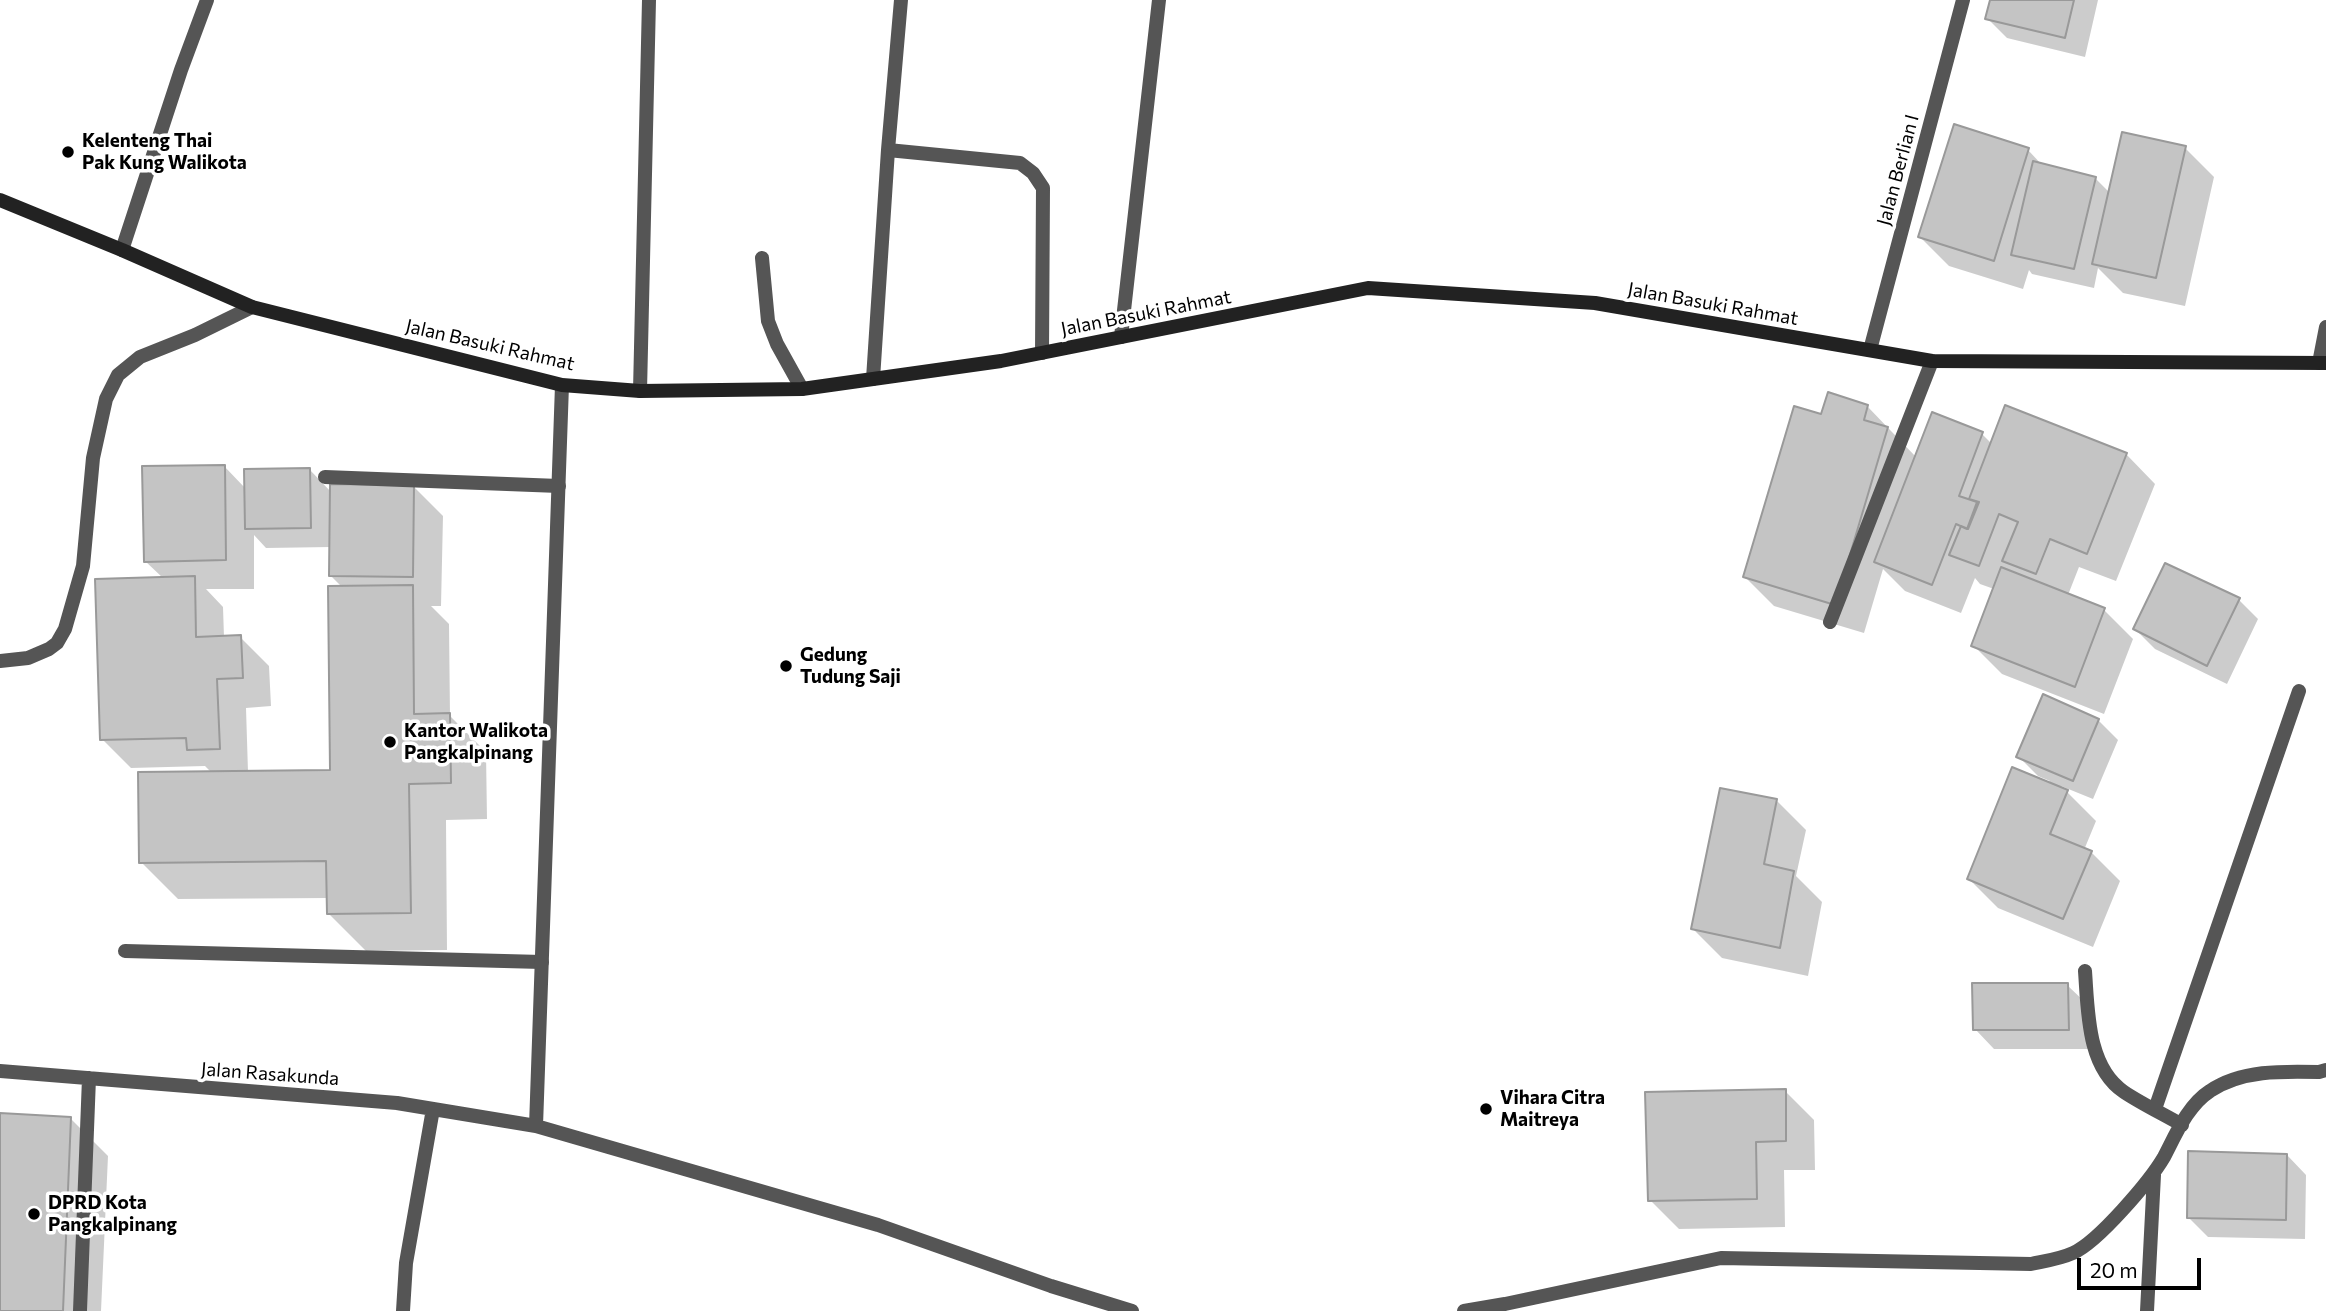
<!DOCTYPE html>
<style>
body{margin:0}
#map{position:relative;width:2326px;height:1311px;overflow:hidden;background:#fff;font-family:Commissioner,sans-serif}
canvas{display:block}
.scale{position:absolute;left:2077px;top:1258px;width:124px;height:32px;box-sizing:border-box;border:4px solid #000;border-top:0;padding-left:9px;font-size:21px;line-height:24px;white-space:nowrap;color:#000;-webkit-text-stroke:5px #fff;paint-order:stroke}
</style>
<div id="map">
<canvas width="2326" height="1311"></canvas>
<div class="scale">20 m</div>
</div>
<script>
const ctx = document.querySelector('canvas').getContext('2d');
ctx.lineJoin = 'round';
function paint(path, color) { ctx.fillStyle = color; ctx.fill(path, 'evenodd'); }
function strokePath(path, color, width, dash) { ctx.strokeStyle = color; ctx.lineWidth = width; ctx.lineCap = dash ? 'butt' : 'round'; ctx.setLineDash(dash || []); ctx.stroke(path); }
function write(font, color, halo, rows, align = 'center') {
  ctx.font = font + ' Commissioner,sans-serif'; ctx.lineWidth = 7; ctx.setLineDash([]); ctx.textBaseline = 'middle'; ctx.strokeStyle = halo; ctx.fillStyle = color; for (const [text, x, y, turn = 0] of rows) {
    ctx.save(); ctx.translate(x, y); ctx.rotate((+turn || 0) * Math.PI / 180); ctx.textAlign = isNaN(turn) ? turn : align; if (halo) ctx.strokeText(text, 0, 0); ctx.fillText(text, 0, 0); ctx.restore();
  }
}
paint(new Path2D(`
 M1991,0H2098L2085,57L2007,38L1987,18Z
 M2185,148L2214,177L2185,306L2123,293L2098,268L2094,288L2032,274L2029,270L2023,289L1949,266L1920,237L2028,150L2043,166L2095,178L2110,193Z
 M1867,406L1916,457L1982,434L1992,444L2126,454L2155,484L2116,581L2079,567L2068,595L2104,610L2133,639L2104,714L2002,674L1973,645L1994,589L1980,584L1975,578L1961,613L1905,591L1883,569L1864,633L1774,606L1745,577L1822,416ZM1973,508L1977,512L1973,521L1969,519Z
 M224,466L246,489L310,470L332,493L414,487L443,516L441,606H431L449,624L450,716L486,752L487,819L446,820L447,950L366,951L328,913V898L178,899L141,862L212,773L205,766L131,768L102,739L163,578L145,561ZM254,535L266,548L331,547V576L343,588L332,771L248,772L246,708L271,706L269,666L240,637H224L223,607L206,589H254Z
 M2239,600L2258,619L2227,684L2155,649L2135,629Z
 M2098,720L2118,740L2093,799L2061,786L2096,821L2084,850L2091,852L2120,881L2093,947L1998,908L1969,879L2050,781L2038,776L2018,756Z
 M1777,801L1806,830L1796,876L1822,902L1808,976L1722,958L1693,929Z
 M2067,985L2087,1004L2088,1049H1994L1975,1029Z
 M1785,1091L1814,1120L1815,1170H1784L1785,1227L1679,1229L1650,1200Z
 M0,1115L71,1119L108,1156L101,1311H0Z
 M2287,1155L2306,1175L2305,1239L2208,1237L2188,1217Z`), '#0003');
const building = new Path2D(`
 M1990,0H2074L2065,38L1985,19Z
 M1954,124L2029,148L1994,261L1918,237Z
 M2122,132L2186,146L2156,278L2092,264Z
 M2033,161L2096,177L2074,269L2011,255Z
 M1828,392L1868,405L1864,420L1888,427L1835,605L1743,577L1794,406L1821,414Z
 M2005,405L2127,453L2087,554L2050,539L2036,574L2002,561L2018,522L1999,514L1979,566L1949,555L1961,526L1968,529L1979,502L1969,499Z
 M1932,412L1983,432L1959,496L1977,502L1967,529L1956,524L1932,585L1874,562Z
 M225,465L226,560L144,562L142,466Z
 M310,468L311,528L245,529L244,469Z
 M330,484L414,485L413,577L329,576Z
 M2165,563L2240,598L2207,666L2133,629Z
 M2001,567L2105,608L2075,687L1971,646Z
 M195,576L196,637L241,635L243,678L217,679L220,749L187,750L186,738L100,740L95,579Z
 M413,585L414,714L450,713L451,783L409,784L411,913L327,914L326,861L139,863L138,772L330,770L328,586Z
 M2043,694L2099,719L2073,781L2016,757Z
 M2012,767L2068,790L2050,834L2092,851L2063,919L1967,879Z
 M1720,788L1777,799L1764,864L1794,871L1780,948L1691,929Z
 M1972,983H2068L2069,1030H1973Z
 M1786,1089V1141L1756,1142L1757,1199L1648,1201L1645,1092Z
 M0,1113L71,1117L63,1311H0Z
 M2188,1151L2287,1154L2286,1220L2187,1218Z`);
paint(building, '#c4c4c4');
strokePath(building, '#999', 2);
strokePath(new Path2D(`
 M888,150L1020,163L1033,173L1043,188L1042,353
 M762,258L768,321L777,344L802,389
 M1121,337L1159,0
 M873,379L888,150L901,0
 M325,477L559,486
 M125,951L542,962`), '#555', 14);
strokePath(new Path2D(`
 M122,250L181,70L207,0
 M1870,350L1963,0
 M2319,363L2326,327
 M640,391L649,0
 M1830,622L1932,361
 M0,661L28,658L49,649L57,643L65,629L83,566L93,458L106,399L118,375L140,357L195,335L252,307
 M2085,971C2088,1011 2087,1067 2124,1092C2142,1104 2163,1114 2182,1125
 M0,1071L397,1103L536,1126L878,1225L1051,1286L1132,1311
 M2155,1109L2299,691
 M536,1126L562,385
 M80,1311L89,1078
 M403,1311L406,1263L433,1109
 M1464,1311L1505,1304L1721,1258L2031,1264C2045,1261 2060,1259 2073,1253C2098,1242 2150,1181 2164,1157C2176,1134 2188,1105 2210,1091C2241,1070 2282,1071 2319,1072L2326,1070
 M2147,1311L2154,1175`), '#555', 14);
strokePath(new Path2D(`
 M0,200L122,250L252,307L562,385L640,391L802,389L873,379L1001,361L1368,288L1595,303L1932,361L2326,363`), '#222', 14);
for (const [x, y, r, color] of [
 [68,152,7,"#000"],
 [786,666,7,"#000"],
 [390,742,7,"#000"],
 [1486,1109,7,"#000"],
 [34,1214,7,"#000"]
]) { const dot = new Path2D(); dot.arc(x, y, r, 0, 2 * Math.PI); ctx.fillStyle = color; ctx.fill(dot); strokePath(dot, '#fff', 2.5); }
write('bold 19px', '#000', '#fff', [
 ["Kelenteng Thai",82,141],
 ["Pak Kung Walikota",82,163],
 ["Gedung",800,655],
 ["Tudung Saji",800,677],
 ["Kantor Walikota",404,731],
 ["Pangkalpinang",404,753],
 ["Vihara Citra",1500,1098],
 ["Maitreya",1500,1120],
 ["DPRD Kota",48,1203],
 ["Pangkalpinang",48,1225]
], 'left');
write('19px', '#000', '#fff', [
 ["Jalan Berlian I",1898,170,-75],
 ["Jalan Basuki Rahmat",1713,304,10],
 ["Jalan Basuki Rahmat",1146,313,-11],
 ["Jalan Basuki Rahmat",490,345,13],
 ["Jalan Rasakunda",270,1074,4]
]);
</script>
